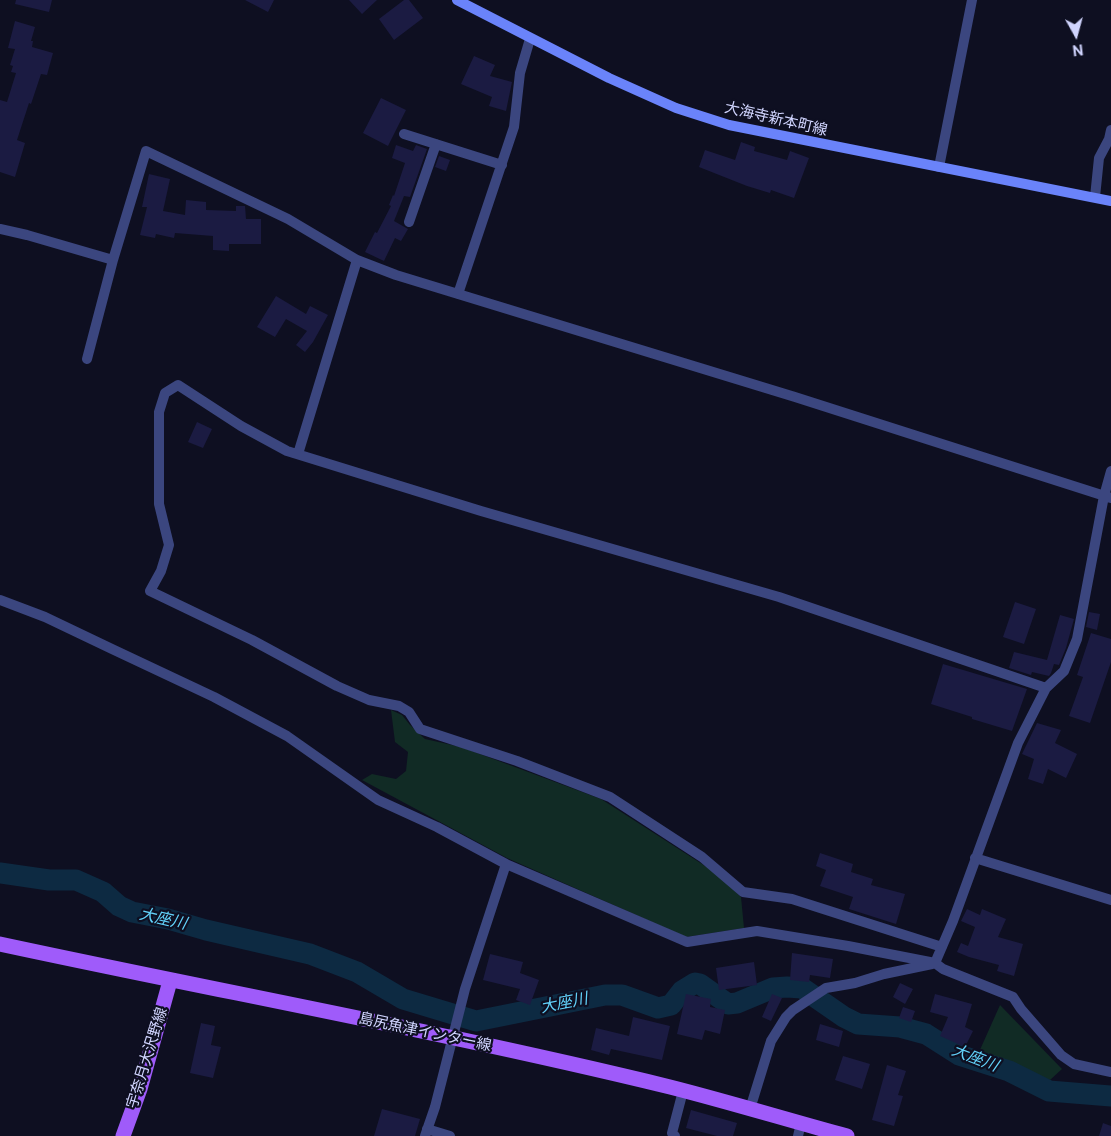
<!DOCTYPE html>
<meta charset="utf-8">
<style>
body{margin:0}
#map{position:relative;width:1111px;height:1136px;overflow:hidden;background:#0e0f21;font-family:"Public Sans",sans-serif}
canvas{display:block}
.north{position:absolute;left:1051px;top:10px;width:50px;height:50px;-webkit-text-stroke:4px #0e0f21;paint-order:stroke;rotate:173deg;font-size:14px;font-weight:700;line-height:20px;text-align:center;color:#d0d4fe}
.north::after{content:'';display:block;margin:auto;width:18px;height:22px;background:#d0d4fe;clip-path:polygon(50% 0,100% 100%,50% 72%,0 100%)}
</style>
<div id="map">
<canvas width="1111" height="1136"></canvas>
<div class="north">N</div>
</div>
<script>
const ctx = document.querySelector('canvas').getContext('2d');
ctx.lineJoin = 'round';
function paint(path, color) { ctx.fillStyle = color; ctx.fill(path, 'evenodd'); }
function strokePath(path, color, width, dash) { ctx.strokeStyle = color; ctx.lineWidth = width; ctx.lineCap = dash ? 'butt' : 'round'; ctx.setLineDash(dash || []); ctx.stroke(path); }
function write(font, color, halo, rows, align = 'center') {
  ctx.font = font + ' "Public Sans","Noto Sans JP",sans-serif'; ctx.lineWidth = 4.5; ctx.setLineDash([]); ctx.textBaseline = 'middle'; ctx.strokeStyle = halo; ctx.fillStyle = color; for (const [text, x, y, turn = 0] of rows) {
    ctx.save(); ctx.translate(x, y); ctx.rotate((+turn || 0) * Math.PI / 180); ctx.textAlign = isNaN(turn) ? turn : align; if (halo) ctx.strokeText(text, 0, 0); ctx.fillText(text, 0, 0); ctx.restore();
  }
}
paint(new Path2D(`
 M391,710L402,715L410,725L425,739L461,747L601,799L716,873L741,897L744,928L686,937L507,858L362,780L372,774L396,779L406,771L408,752L395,742Z
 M1000,1005L1062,1069L1050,1080L979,1052Z`), '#112b25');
strokePath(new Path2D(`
 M0,873L49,880H76L103,892L119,906L132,912L168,919L206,930L310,954L357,972L403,999L476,1021L605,995H622L658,1008L671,1005L682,991L695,983L700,984L728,1004L737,1003L773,988L787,987L802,988L844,1017L858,1024L900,1027L926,1034L959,1055L1009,1071L1049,1091L1111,1096`), '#0d2a42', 21);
paint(new Path2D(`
 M16,0H52L49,12L15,4Z
 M245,0H274L268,12Z
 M349,0H377L362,14Z
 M404,0H409L423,18L394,40L379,19Z
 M15,21L35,27L31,41H33L32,47L53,53L47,75L41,74L31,104L29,103L17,140L25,143L15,177L0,172V100L7,102L16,73L11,72L13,66L10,65L15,49L8,48Z
 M474,56L495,65L490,76L512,82L506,111L489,106L492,97L461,84Z
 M381,98L406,110L388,146L363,133Z
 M741,142L755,147L754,151L787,160L790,151L809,158L794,198L771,190L770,193L747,186L699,167L705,150L735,160Z
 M396,145L413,151L416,145L427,149L410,197L404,196L394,221L408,229L401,241L395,238L384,261L365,252L375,232L377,233L391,206L389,205L393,195L394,196L405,163L392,158Z
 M439,156L450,160L446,171L435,167Z
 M149,174L170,179L163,211L185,215L186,200L206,202V210L236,211V206H245L246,219H261V244H229V251L213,250V236L175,233L174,238L156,234L155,238L140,235L147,207H142Z
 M276,296L306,314L310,306L328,315L313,342L305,352L296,345L307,331L286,319L275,337L257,327Z
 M197,422L212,429L203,448L188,442Z
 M1015,602L1036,609L1024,644L1003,637Z
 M1089,612L1100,614L1097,630L1086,627Z
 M1060,615L1074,619L1066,648L1059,665L1054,664L1051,673L1049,676L1032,672L1031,675L1009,668L1014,652L1047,660Z
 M1091,633L1111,639V662L1090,723L1069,716L1083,677L1077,675Z
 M943,664L1027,689L1012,731L972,719V717L931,704Z
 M1037,723L1061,730L1055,743L1077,754L1066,778L1048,769L1043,784L1028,779L1034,759L1022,754Z
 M820,853L853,864L851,872L873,879L871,885L905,894L896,924L849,909L853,897L820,886L826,870L816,866Z
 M967,909L980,915L982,909L1006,919L998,937L1023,944L1014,976L997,971L999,965L969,957L957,952L961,943L968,946L975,927L961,921Z
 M792,953L833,959L830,978L810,975L809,982L790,980Z
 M490,954L523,962L520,973L539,980L530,1005L516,1000L520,989L483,980Z
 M754,962L757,985L719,990L716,968Z
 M900,983L913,989L905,1004L893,997Z
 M686,994L711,999L710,1007L725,1010L720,1034L705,1030L702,1040L677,1034Z
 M772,994L782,998L771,1021L762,1017Z
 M935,994L972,1004L965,1027L973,1031L965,1047L940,1036L948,1017L930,1012Z
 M903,1007L915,1011L911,1022L899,1018Z
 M633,1017L670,1026L662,1060L611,1049L609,1055L591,1050L596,1028L629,1036Z
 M201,1023L215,1026L211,1045L221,1047L213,1078L190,1073Z
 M820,1024L843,1031L839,1047L816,1040Z
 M843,1056L870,1064L862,1089L835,1080Z
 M887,1065L906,1071L898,1095L903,1096L894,1126L872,1120Z
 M382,1109L420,1119L415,1136H374Z
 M691,1110L737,1123L733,1136H717L686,1128Z
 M1103,1123L1111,1126V1136H1099Z`), '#1b1b42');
strokePath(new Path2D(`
 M404,134L502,165
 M939,167L972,0
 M1095,197L1099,158L1109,139L1111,130
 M409,222L436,144
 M0,229L27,235L113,260L146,151L288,219L357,260L396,275L795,397L1111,498
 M458,294L514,127L520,73L530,39
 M87,359L113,260
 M298,454L357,260
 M0,600L45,617L112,649L214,697L287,736L378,800L437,827L506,864
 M975,858L1111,900
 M942,947L792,899L743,892L702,857L610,797L517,761L420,729L409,712L399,706L369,700L337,686L252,640L150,591L161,571L169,545L159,504V412L165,393L178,385L241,426L287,451L481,511L779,597L1046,688
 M935,963L953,921L1018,743L1046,688L1064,671L1077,639L1104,496L1111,471
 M750,1109L771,1041L786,1017L793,1010L826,988L855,983L884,974L932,964
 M427,1129L450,1136
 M425,1136L435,1107L465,989L506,864L687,942L757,931L848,946L935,963L943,969L1013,997L1021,1009L1061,1055L1074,1064L1111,1072
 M675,1136L672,1133L683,1091
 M798,1136L801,1123`), '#3b467f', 10);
strokePath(new Path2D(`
 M457,0L609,78L676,108L729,125L1111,201`), '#6a83fa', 10);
strokePath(new Path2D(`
 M0,944C223,992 448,1033 670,1087C729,1102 788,1120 847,1136
 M123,1136L140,1089L170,981`), '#9f5bfa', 15);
write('15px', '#d0d4fe', '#0e0f21', [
 ["大海寺新本町線",776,119,13],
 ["島尻魚津インター線",425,1032,12],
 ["宇奈月大沢野線",147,1058,-73]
]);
write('italic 16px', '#62d2fa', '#0e0f21', [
 ["大座川",163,919,13],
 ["大座川",564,1003,-11],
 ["大座川",975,1058,21]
]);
</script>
